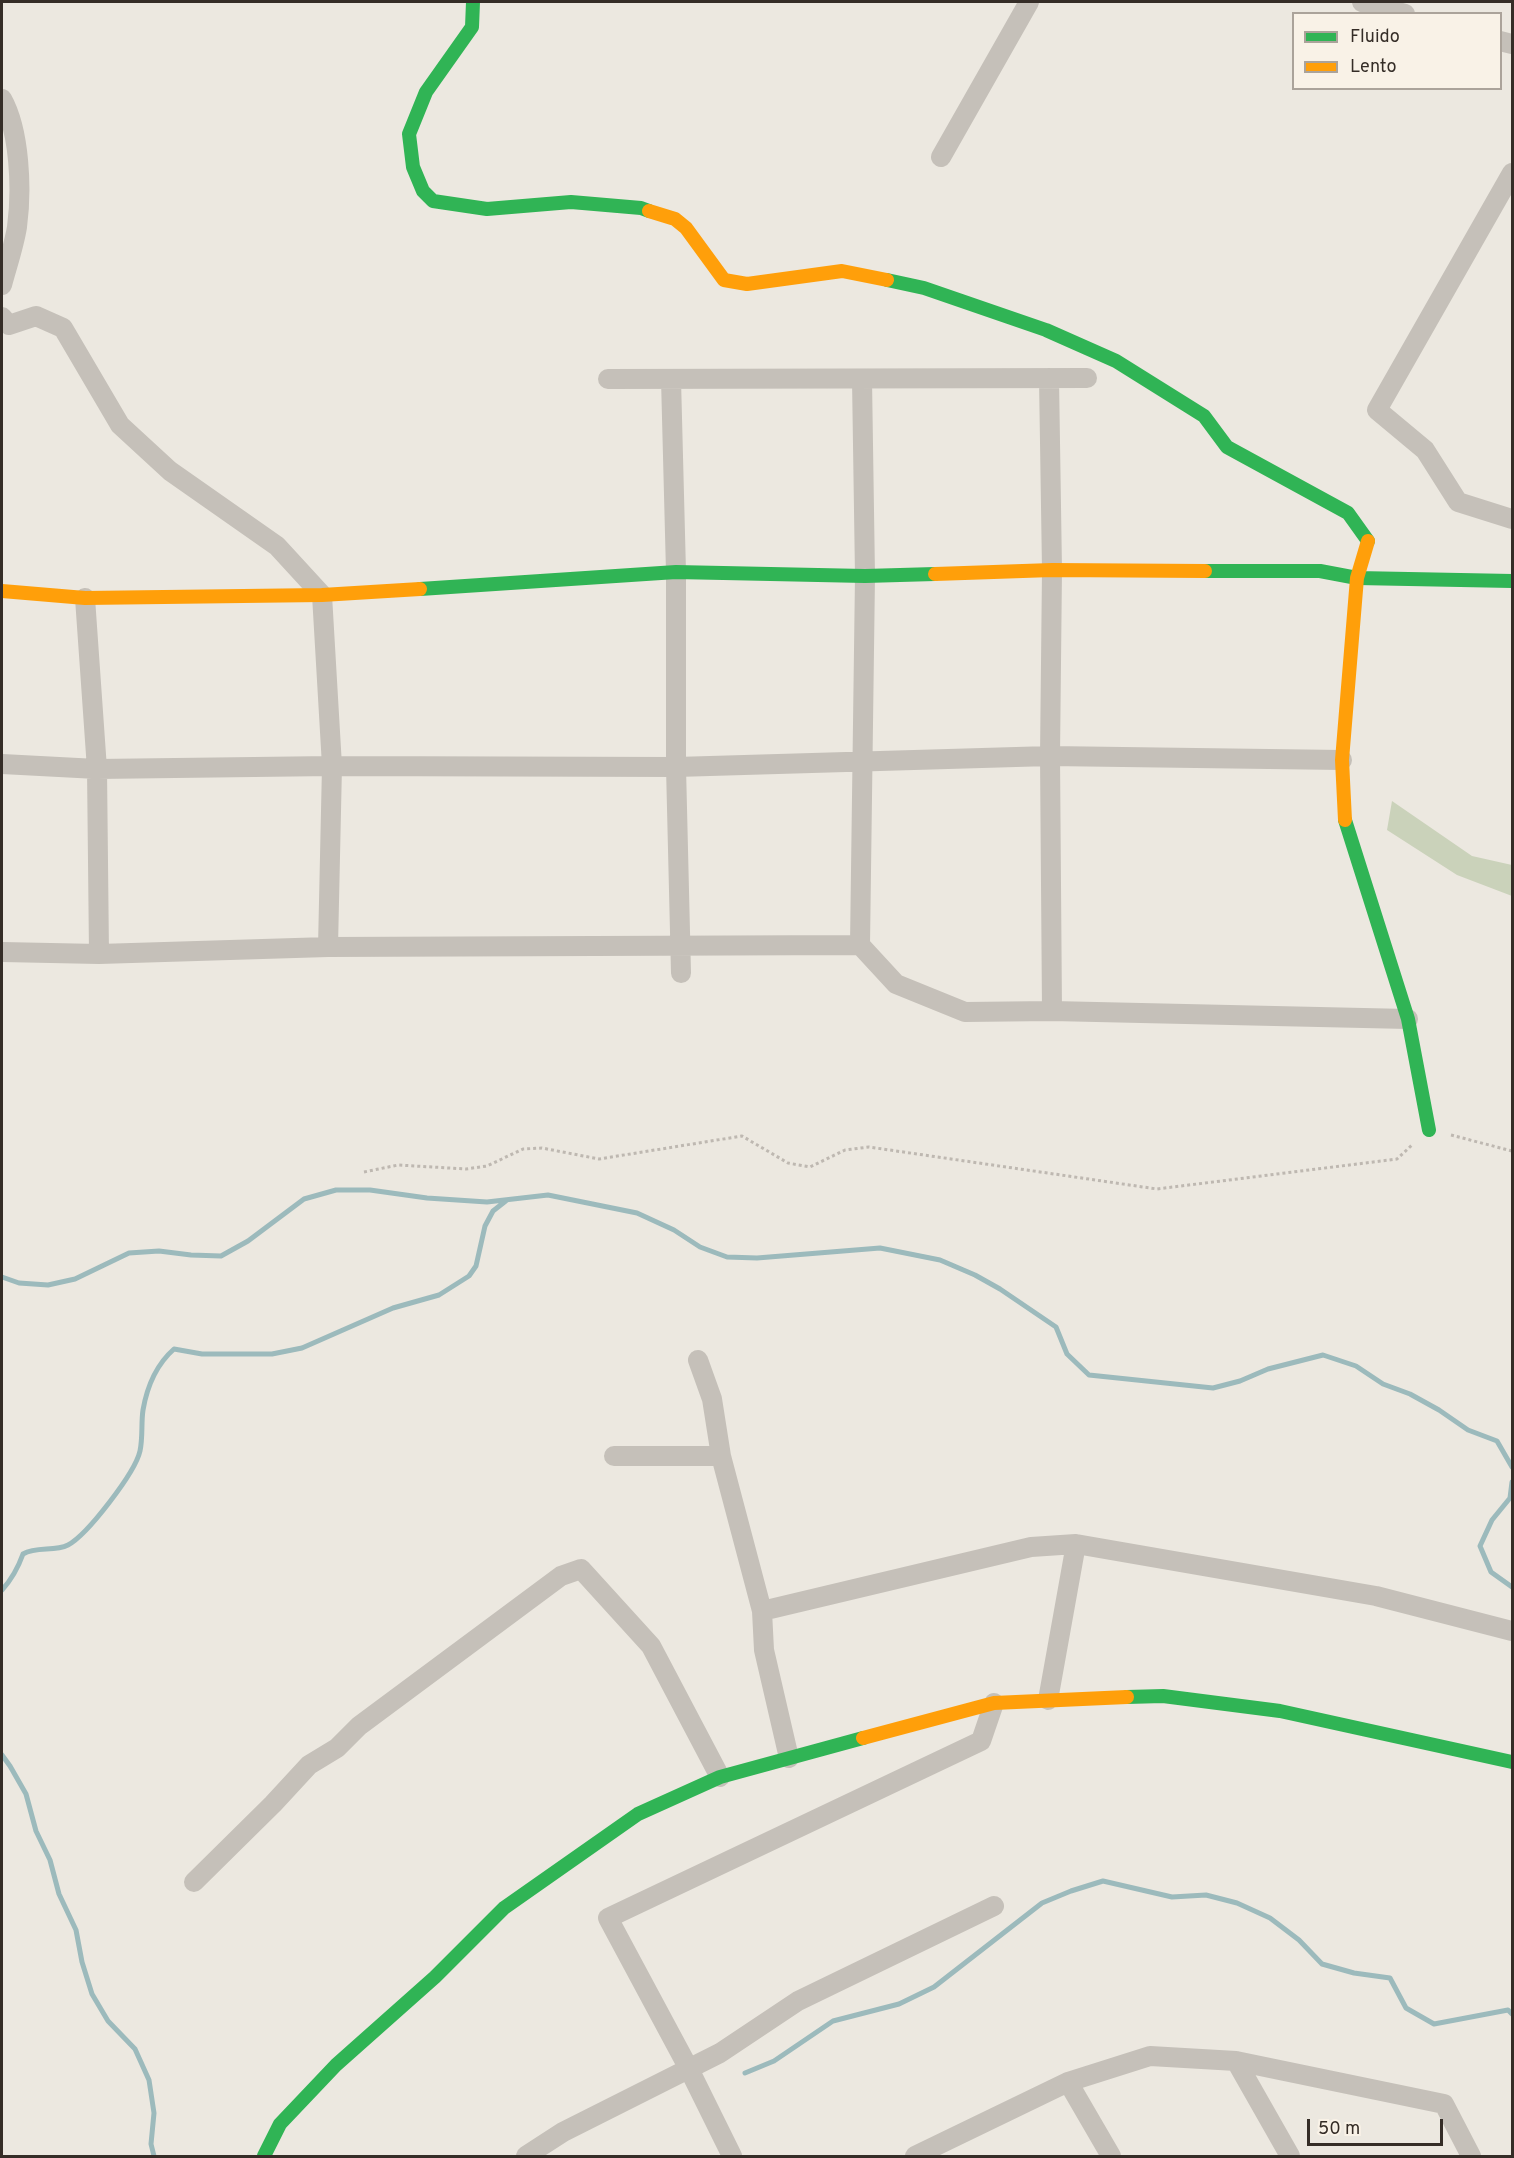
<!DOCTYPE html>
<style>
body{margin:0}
#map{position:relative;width:1514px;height:2158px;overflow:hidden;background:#ece8e0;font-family:Overpass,sans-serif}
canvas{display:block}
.frame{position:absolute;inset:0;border:3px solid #352d27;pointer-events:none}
.legend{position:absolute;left:1292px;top:12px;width:210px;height:78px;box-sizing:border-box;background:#f9f2e7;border:2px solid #aba39a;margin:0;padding:8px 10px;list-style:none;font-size:18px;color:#352d27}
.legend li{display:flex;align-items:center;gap:12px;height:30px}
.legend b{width:30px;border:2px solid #aba39a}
.scale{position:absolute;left:1307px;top:2119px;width:136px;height:27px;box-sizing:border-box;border:3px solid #352d27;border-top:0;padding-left:8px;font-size:18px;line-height:21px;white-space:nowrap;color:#352d27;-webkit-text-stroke:4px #f9f2e7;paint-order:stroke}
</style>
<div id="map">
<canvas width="1514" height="2158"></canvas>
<div class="frame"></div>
<ul class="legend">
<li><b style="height:8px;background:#30b455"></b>Fluido</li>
<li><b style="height:8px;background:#ff9f0a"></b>Lento</li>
</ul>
<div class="scale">50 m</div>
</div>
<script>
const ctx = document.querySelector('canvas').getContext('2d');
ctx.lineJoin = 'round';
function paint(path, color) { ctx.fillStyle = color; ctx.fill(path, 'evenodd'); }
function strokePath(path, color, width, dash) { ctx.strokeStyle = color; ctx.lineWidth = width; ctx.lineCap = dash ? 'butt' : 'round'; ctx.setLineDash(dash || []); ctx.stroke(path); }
paint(new Path2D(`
 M1392,801L1472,856L1512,865V896L1457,875L1387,830Z`), '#cad2ba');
strokePath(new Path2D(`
 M2,1277L19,1283L48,1285L75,1279L129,1253L159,1251L191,1255L221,1256L248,1241L304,1199L336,1190H370L427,1198L487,1202L548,1195L637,1213L674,1230L700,1247L727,1257L757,1258L880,1248L940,1260L975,1275L1000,1289L1056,1327L1067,1354L1089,1375L1213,1388L1240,1381L1268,1369L1323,1355L1356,1366L1383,1384L1410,1394L1439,1410L1468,1430L1497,1441L1512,1467
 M1512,1482L1510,1498L1492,1520L1480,1546L1491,1572L1512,1587
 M2,1590C12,1579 18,1568 23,1554C37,1546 54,1552 68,1545C87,1535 135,1473 140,1451C143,1437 141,1423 143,1410C147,1387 157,1364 174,1349L202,1354H272L302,1348L393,1308L439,1295L469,1276L476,1266L485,1226L493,1211L507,1200
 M2,1755L10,1766L26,1794L36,1831L50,1860L59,1894L76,1930L82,1962L92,1994L108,2021L135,2049L149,2080L154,2113L151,2144L154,2156
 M745,2073L774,2061L833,2021L899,2004L934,1987L1042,1903L1071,1891L1103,1881L1172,1897L1206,1895L1237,1903L1270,1918L1299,1940L1322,1964L1354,1973L1390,1978L1406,2008L1434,2024L1508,2010L1512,2014`), '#9cbabc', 5);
strokePath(new Path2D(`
 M1451,1135L1512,1151
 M364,1172L398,1165L466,1169L487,1166L523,1149L542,1148L599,1159L742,1136L788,1163L810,1167L845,1150L869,1147L1157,1189L1397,1159L1412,1145`), '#beb8b1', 3, [3, 3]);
strokePath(new Path2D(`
 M1362,2L1405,14
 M1500,41L1512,44
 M2,99C20,131 22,190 17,227C14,246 7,266 2,285
 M941,157L1029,2
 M1512,173L1377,410L1425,450L1458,502L1512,519
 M2,317L9,325L36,316L63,328L120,425L170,471L277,546L322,595L332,766L328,947
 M1049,378L1052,570L1050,756L1052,1011L1408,1019
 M608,379L1087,378
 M671,379L676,572V767L681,973
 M862,379L865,576L860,945L896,984L965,1012L1052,1011
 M85,598L97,769L99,954
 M2,764L97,769L332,766L676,767L1050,756L1342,760
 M2,952L99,954L328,947L860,945
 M698,1360L712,1399L721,1456L762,1611L764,1650L789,1758
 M614,1456H721
 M762,1611L1031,1547L1076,1544L1376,1596L1512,1631
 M1048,1700L1076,1544
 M194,1882L273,1804L309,1765L337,1748L359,1726L561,1576L581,1569L651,1646L720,1777
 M1236,2061L1290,2156
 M1068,2082L1111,2156
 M526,2156L563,2132L720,2053L798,2001L994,1906
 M732,2156L689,2069L608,1918L981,1741L994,1703
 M915,2156L1068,2082L1150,2056L1236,2061L1444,2104L1471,2156`), '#c5c0b9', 20);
strokePath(new Path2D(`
 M473,2L472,27L426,92L409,134L413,167L423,191L433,201L487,209L571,202L641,208L649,211
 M887,280L924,288L1046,330L1116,361L1204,416L1227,447L1348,513L1368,541
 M1205,571H1320L1357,578L1512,581
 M420,589L676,572L865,576L935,574
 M1345,820L1408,1019L1429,1130
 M1127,1697L1163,1696L1280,1711L1512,1762
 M264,2156L280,2124L336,2065L435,1977L504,1908L638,1814L720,1777L863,1738`), '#30b455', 14);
strokePath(new Path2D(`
 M649,211L675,219L686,228L724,280L747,284L842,271L887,280
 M935,574L1052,570L1205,571
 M2,591L85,598L322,595L420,589
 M1345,820L1342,760L1357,578L1368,541
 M863,1738L994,1703L1127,1697`), '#ff9f0a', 14);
</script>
